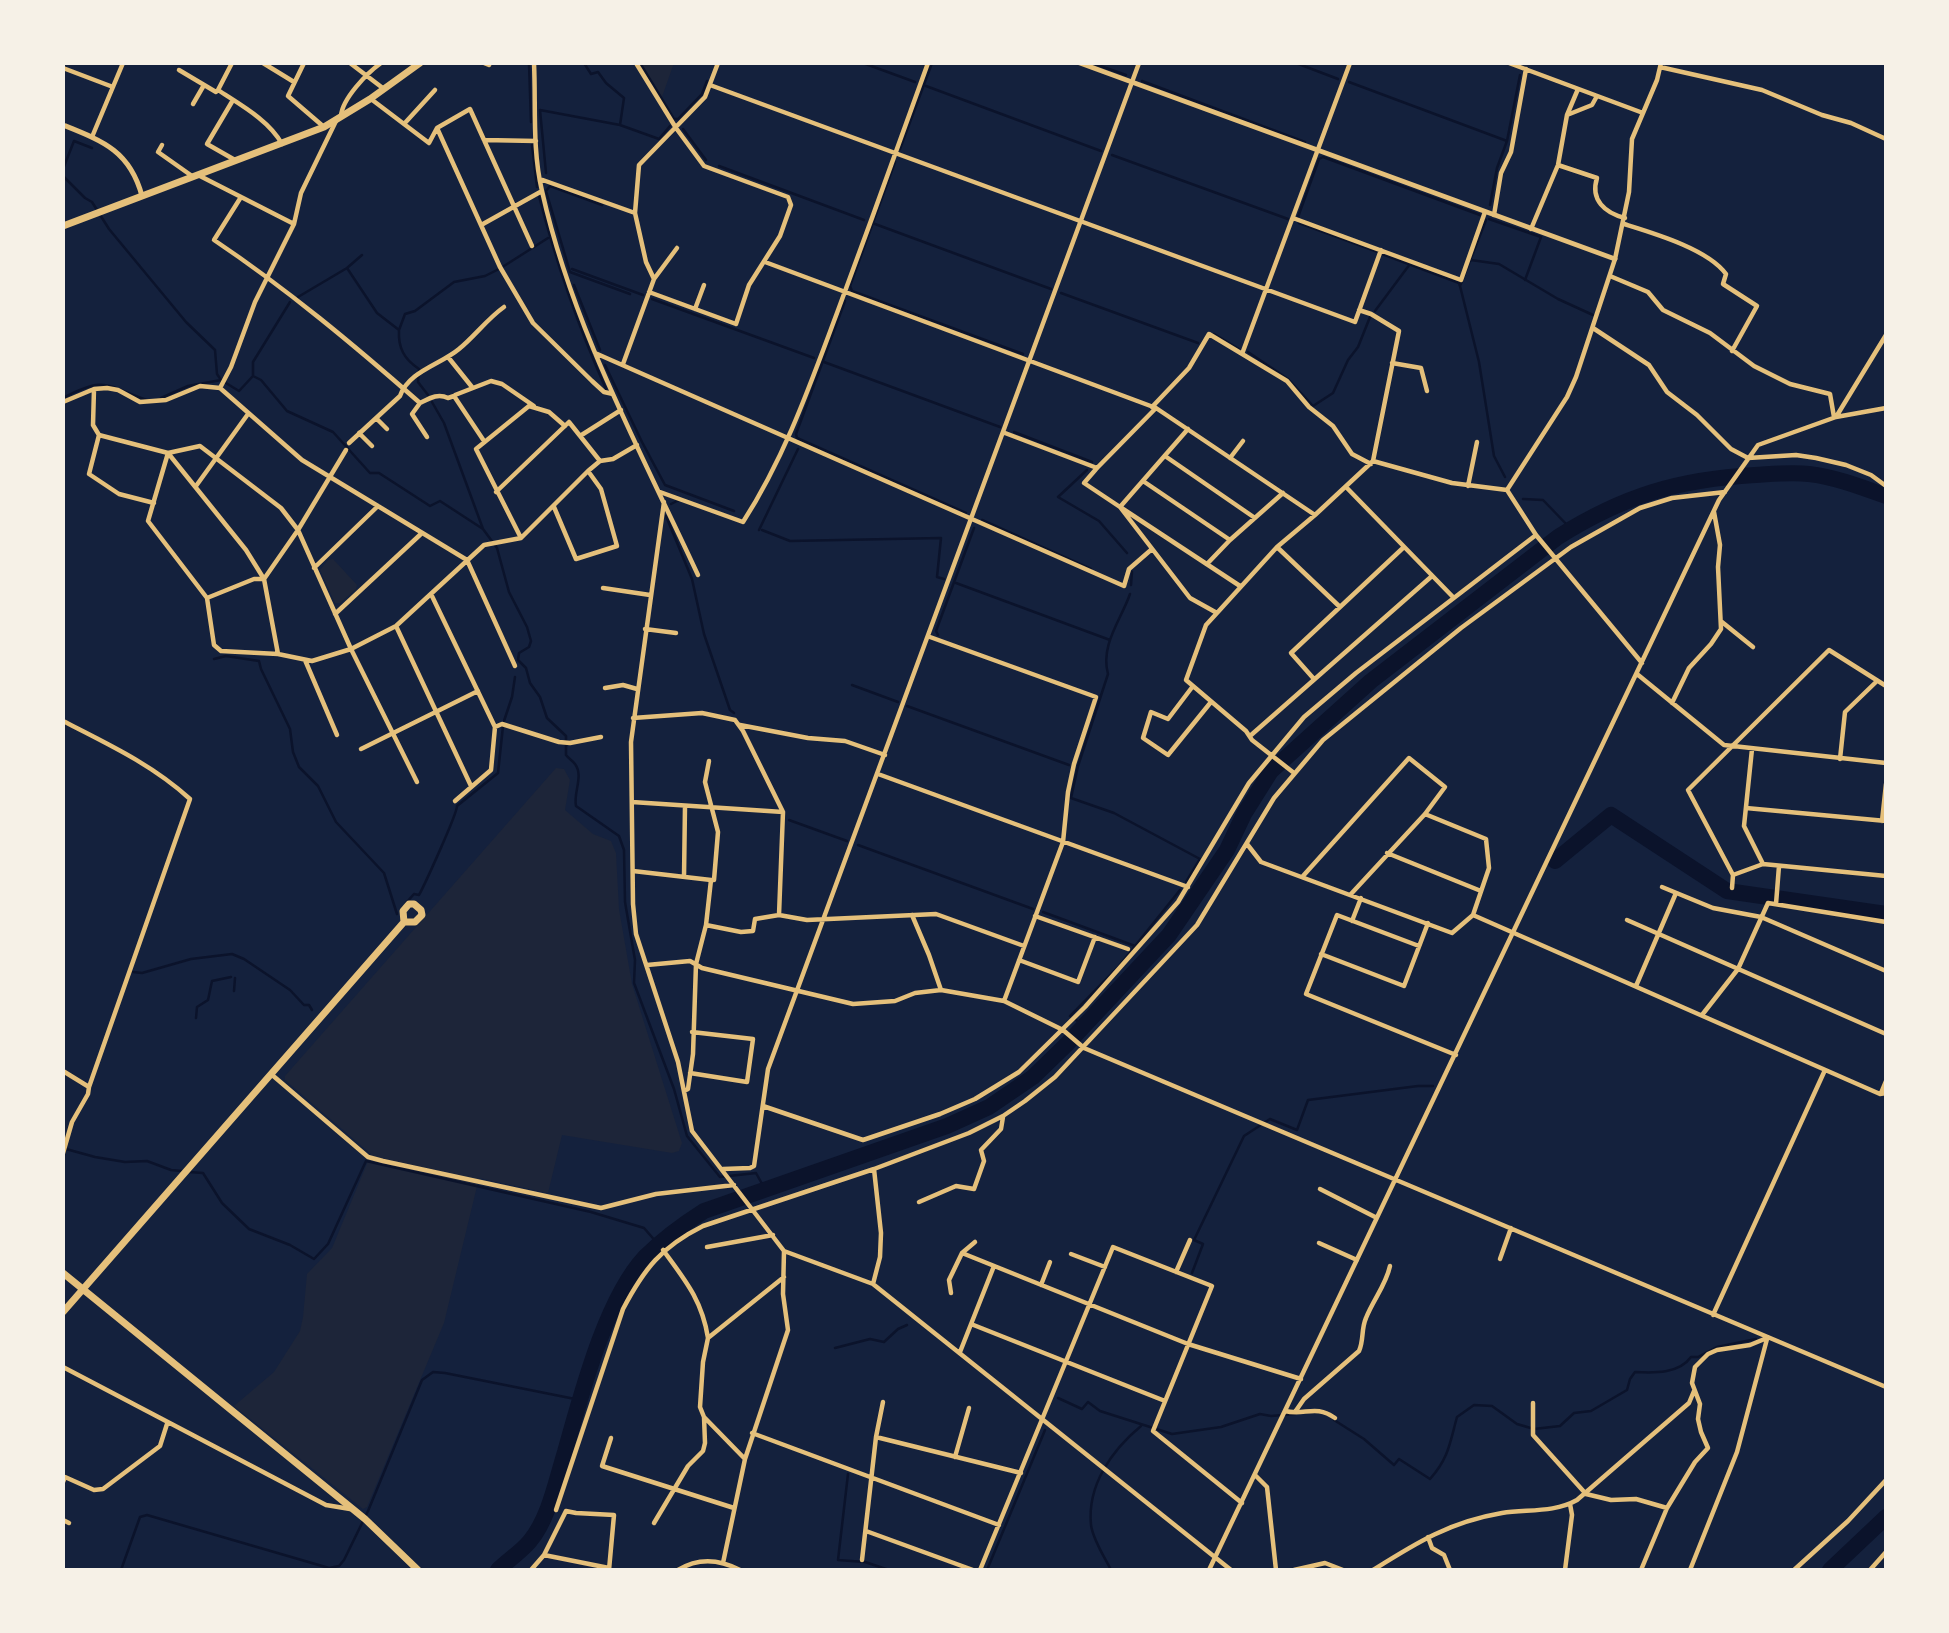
<!DOCTYPE html>
<style>
body{margin:0}
#map{position:relative;width:1949px;height:1633px;overflow:hidden;background:#14213d;font-family:"IBM Plex Serif",serif}
canvas{display:block}
.frame{position:absolute;inset:0;border:65px solid #f6f1e7;pointer-events:none}
</style>
<div id="map">
<canvas width="1949" height="1633"></canvas>
<div class="frame"></div>
</div>
<script>
const ctx = document.querySelector('canvas').getContext('2d');
ctx.lineJoin = 'round';
function paint(path, color) { ctx.fillStyle = color; ctx.fill(path, 'evenodd'); }
function strokePath(path, color, width, dash) { ctx.strokeStyle = color; ctx.lineWidth = width; ctx.lineCap = dash ? 'butt' : 'round'; ctx.setLineDash(dash || []); ctx.stroke(path); }
paint(new Path2D(`
 M640,63H674L662,97Z
 M333,559L357,585L356,589L340,603H335L320,570L328,560Z
 M556,768L564,769L570,780L565,810L593,834L611,841L616,853L619,909L632,984L682,1143L679,1151L672,1153L562,1135L548,1193L479,1178L444,1323L367,1507L363,1509L234,1406L274,1372L300,1331L303,1317L307,1274L332,1248L371,1154L285,1080V1076Z`), '#1d2539');
strokePath(new Path2D(`
 M529,63L531,122
 M584,63L591,74L598,72L606,83L624,98L620,125
 M640,63L674,119H678L702,94L707,81
 M863,63L915,82
 M1092,63L1126,75
 M1296,63L1338,79
 M1142,81L1305,142
 M1349,82L1507,141
 M926,86L1101,151
 M683,129L706,160
 M532,145L537,187
 M900,149L932,63
 M1112,155L1288,219
 M895,162L850,286L852,291L1023,354
 M719,166L864,220
 M63,169L74,141L92,148
 M546,173L540,110L620,125L659,139L670,126
 M63,176L85,198L92,202L109,229L186,322L215,350L217,374L221,380
 M539,196C556,263 578,326 606,389
 M602,205L550,186L546,191L570,272L630,294
 M1490,205L1497,168L1507,141L1520,75
 M1298,217L1319,159L1323,157L1480,215
 M1489,219L1541,237L1525,280
 M1486,220L1460,286L1479,362L1494,456L1505,477
 M1299,223L1378,252
 M875,224L1051,289
 M1382,254L1459,283L1460,286
 M1471,260L1499,264L1558,299L1593,315
 M504,266L548,238
 M347,268L377,313L399,330C398,348 404,359 419,369L418,382L428,395
 M572,269L643,295
 M574,285L600,350
 M1061,293L1198,343
 M298,297L347,268L362,255
 M652,299L814,358
 M845,301L796,434L797,438L966,513
 M1375,311L1410,264
 M399,330L405,314L415,311L454,282L485,276L499,269
 M1214,334L1239,349
 M1248,352L1288,379L1313,406L1333,393L1348,360L1358,347L1370,317
 M824,362L1000,427
 M605,365L642,442L665,485L734,511
 M253,376V362L290,302
 M63,398C106,375 106,386 147,400
 M161,398L188,386L221,380L239,391L253,376L261,380L287,411L333,432L370,473H379L430,506L440,501L483,529L497,548L509,592L527,627L531,641L529,647L519,653L518,660L526,668L530,683L540,697L547,718L566,736V755C569,759 573,761 575,764C584,776 573,793 576,806L619,836L624,850L625,902L635,960L634,983L674,1089L687,1136L720,1177L756,1173L766,1191
 M432,402L444,423L483,529
 M1014,432L1092,462
 M1087,470L1058,497L1099,521L1127,553
 M1523,499L1543,500L1571,529
 M671,504L679,500
 M666,516L692,579L704,634L730,710L734,713
 M982,520L1091,569
 M759,530L798,449
 M762,530L790,541L941,538L937,577L944,579
 M956,583L1110,640
 M1131,585L1132,572
 M1130,594C1121,620 1100,645 1108,674L1078,766L1071,798L1114,813L1200,859L1186,882
 M938,635L936,631L974,528
 M214,659L226,656L259,661L261,669L290,729L293,752L299,767L318,786L336,822L384,873L397,914
 M852,685L898,702
 M907,706L1069,765
 M504,721L512,697L515,677
 M789,820L847,841
 M858,845L1033,909
 M406,903L414,894L419,895C425,884 457,814 457,806L498,773L503,726
 M1043,912L1135,946
 M133,972L142,973L191,959L232,954L244,959L290,990L304,1005H309L312,1010
 M234,991L235,978
 M1070,1016L1119,966L1180,890
 M196,1018L197,1007L208,1000L212,981L231,977
 M1076,1020L1084,1027
 M66,1149L95,1157L125,1162L147,1161L171,1170L182,1171
 M189,1172L203,1173L222,1203L249,1229L290,1245L314,1259L328,1244L366,1161L591,1212L644,1228L658,1244
 M1192,1273L1203,1244L1194,1240L1244,1136L1270,1119L1297,1130L1308,1100L1418,1086H1433
 M835,1348L870,1339L884,1342L898,1329L907,1325
 M1058,1398L1082,1409L1088,1402L1100,1411L1172,1434L1221,1427L1260,1414L1271,1416L1295,1414
 M1334,1420L1364,1439L1394,1465L1399,1459L1430,1479C1449,1458 1450,1442 1457,1417L1474,1405L1492,1406L1517,1424L1534,1429L1560,1426L1574,1413L1591,1411L1627,1390L1630,1379L1635,1372C1654,1373 1679,1374 1691,1357H1698L1717,1347L1756,1339
 M848,1474L838,1560L865,1562L889,1570
 M121,1570L140,1517L147,1515L329,1568L339,1566L344,1560L368,1511L422,1380L433,1372L445,1373L580,1400
 M987,1570L1045,1430
 M1111,1570C1104,1556 1093,1540 1091,1525C1087,1485 1112,1450 1141,1426`), '#0b132b', 2.5);
strokePath(new Path2D(`
 M1555,861L1611,815L1727,891L1886,914
 M498,1570C508,1560 521,1552 530,1541C549,1518 556,1481 565,1452C581,1396 605,1300 645,1257C663,1239 682,1225 704,1211L947,1126L989,1107L1033,1077L1067,1044L1169,935L1227,850L1244,814L1271,771L1371,681L1558,537C1623,496 1679,479 1755,475C1773,474 1791,472 1809,474C1835,477 1861,487 1886,496
 M1830,1570L1886,1517`), '#0b132b', 16);
strokePath(new Path2D(`
 M263,63L294,82
 M304,63L288,96L324,127
 M350,63L384,89
 M484,63L489,65L490,63
 M534,63C536,105 532,149 542,191C572,326 640,450 698,575
 M636,63L676,128L704,166L788,197L791,205L780,236L749,285L736,324L649,292
 M1509,63L1643,113
 M1660,67L1762,90L1822,115L1851,123L1886,139
 M63,68L113,87
 M179,70L216,92L218,90C239,104 269,120 282,144
 M710,85L1355,322L1381,250
 M218,90L232,63
 M371,99L429,143L437,128L470,109L532,246
 M233,100L207,144L235,160
 M193,104L204,85
 M1567,115L1592,105L1597,96
 M341,116C342,99 367,73 381,63
 M404,124L435,90
 M437,128L500,267L533,323L592,381L604,392L613,394
 M92,137L123,63
 M484,140L536,141
 M162,145L158,152L192,176
 M1558,165L1597,178C1590,200 1605,213 1625,218
 M198,175L294,224
 M540,179L635,213
 M241,197L214,240C287,289 354,345 420,403C430,398 438,393 448,398L454,396L484,441
 M1494,215L1501,173L1511,152L1526,69
 M1293,218L1461,280L1485,212
 M483,224L542,191
 M1624,224C1653,233 1708,249 1726,274L1723,284L1757,306L1732,351
 M1531,229L1558,165L1567,115L1578,89
 M765,262L1156,408L1315,515
 M1610,276L1648,292L1663,310L1710,333L1754,366L1790,384L1830,394L1834,417
 M654,279L677,248
 M695,309L704,285
 M1359,310L1371,314L1399,331L1373,461
 M1593,328L1649,365L1667,392L1697,415L1731,449L1748,458L1796,455L1816,458L1846,465L1871,475L1886,486
 M595,353L1124,586L1129,569L1152,549
 M1242,354L1350,63
 M448,357L472,387
 M1392,363L1421,368L1427,391
 M623,364L654,279L646,262L635,213L639,165L705,97L718,63
 M220,388L231,367L255,302L294,224L301,193L336,121
 M94,389L93,425L99,435L89,474L119,494L154,503
 M455,395L491,381L502,384L534,406
 M63,402L94,389L107,388L118,390L140,402L166,400L200,386L220,388L302,460L467,560L515,666
 M420,403L412,414L427,437
 M1152,407L1189,368L1209,334L1287,381L1309,407L1333,426L1352,454L1371,464
 M1156,408L1097,468L1084,483L1120,507L1190,598L1217,613L1277,547L1315,515L1373,461L1452,483L1507,490
 M1836,417L1886,335
 M377,419L387,429
 M1188,429L1120,507L1240,586
 M359,433L372,446
 M1005,433L1097,468
 M99,435L168,453L148,521L207,598L214,645L221,651L278,654L312,661L351,649L396,626L484,545L521,538L588,471L600,461L613,459L637,445
 M580,436L621,410
 M349,443L400,396C409,371 440,365 459,349C475,336 487,319 504,307
 M1165,456L1255,518
 M1230,458L1243,441
 M1143,481L1230,540
 M196,486L248,414
 M1468,486L1477,442
 M1346,487L1453,597
 M496,492L569,422L600,461
 M660,492L743,522C785,457 810,385 837,313C868,230 898,146 928,63
 M664,502L631,742L633,904L636,934L678,1062L692,1131L784,1251L783,1294L788,1330L745,1459L723,1563
 M554,507L576,559L617,546L601,489L588,471
 M521,538L476,449L529,406L549,412L565,426
 M1277,547L1340,607
 M1207,564L1230,540L1283,493
 M314,568L378,506
 M603,588L650,595
 M431,594L495,727L491,770L455,801
 M207,598L254,579H264L298,530L346,450
 M1217,613L1206,625L1186,680L1246,731L1252,740L1294,773
 M335,614L422,533
 M1722,622L1753,647
 M396,626L471,786
 M645,629L676,633
 M930,637L1096,697L1074,764L1068,792L1063,842L1004,1001
 M278,654L264,579L246,550L168,453L200,446L281,508L298,530L351,649L417,782
 M305,660L337,735
 M1642,663L1536,535L1507,490L1567,397L1576,377L1615,259L1629,192L1632,139L1657,80L1661,63
 M1637,674L1724,745L1886,763
 M1314,679L1291,653L1404,547
 M1193,686L1168,719L1151,712L1143,738L1168,755L1211,702
 M1886,686L1829,650L1688,790L1733,875L1763,864L1886,876
 M605,688L623,685L637,689
 M1672,703L1689,668L1711,644L1721,629L1718,567L1720,545L1714,512
 M633,718L702,713L735,720L743,731L783,812L779,915L807,920L936,914L1024,946
 M63,721C108,744 153,765 190,799L89,1087L88,1094L72,1122L63,1153
 M740,725L808,738L845,741L885,755
 M495,727L502,724L559,742L570,743L601,737
 M1250,736L1432,576
 M361,749L478,691
 M1752,749L1744,826L1763,864
 M1840,759L1845,712L1877,681
 M709,761L705,782L718,832L714,880H711
 M878,774L1188,887
 M632,802L783,812
 M1746,808L1886,821
 M1882,821L1886,784
 M1247,844L1261,862L1452,933L1473,915L1489,868L1486,839L1425,814
 M1387,853L1481,891
 M633,871L711,880L706,925L696,964L693,1054L688,1089L684,1091
 M1303,876L1409,758L1445,787L1425,814L1351,894
 M684,877L685,806
 M1662,887L1713,908L1761,917L1886,971
 M1732,888L1733,875
 M1776,904L1779,866
 M912,915L929,955L941,990
 M1473,915L1880,1094L1886,1093
 M1035,916L1128,949
 M1627,920L1886,1034
 M1352,921L1361,898
 M706,925L741,932L753,931L755,919L779,915
 M1419,946L1337,915L1306,994L1456,1055
 M1321,954L1404,986L1428,923
 M1019,960L1078,982L1095,937
 M647,965L690,961L702,968L853,1004L895,1001L915,993L941,990L1004,1001L1063,1030L1084,1048L1886,1387
 M1636,986L1676,893
 M1702,1015L1738,969L1768,903L1886,922
 M63,1071L89,1087
 M690,1073L747,1082L753,1039L692,1032
 M271,1074L368,1157L383,1161L601,1208L656,1194L734,1185
 M1881,1093L1886,1081
 M763,1106L863,1140L940,1114L975,1099L1019,1072L1085,1007L1178,902L1249,783L1304,717L1356,673L1536,535
 M723,1169L750,1168L754,1166L768,1069L1139,63
 M1320,1189L1377,1218
 M919,1202L956,1186L974,1189L984,1161L981,1150L1001,1129L1003,1117
 M1319,1243L1357,1260
 M707,1247L773,1235
 M663,1250C685,1280 702,1300 708,1338
 M784,1251L873,1284L1231,1570
 M962,1253L1188,1344L1301,1379
 M1071,1254L1105,1267
 M1500,1259L1511,1228
 M1176,1272L1190,1240
 M873,1284L880,1257L881,1233L874,1169
 M1041,1285L1050,1262
 M951,1293L949,1280L962,1253L975,1242
 M1713,1315L1825,1070
 M971,1324L1165,1401
 M960,1352L994,1266
 M63,1367L326,1505L350,1509
 M1533,1403V1435L1586,1494L1611,1500L1636,1499L1667,1508
 M1285,1411C1305,1416 1315,1404 1335,1418
 M1295,1412L1304,1399L1359,1351C1364,1340 1361,1329 1366,1318C1373,1300 1386,1285 1390,1266
 M752,1433L999,1525
 M876,1437L1021,1473
 M611,1438L602,1466L734,1508
 M955,1457L969,1408
 M745,1459L704,1417L700,1407L703,1362L708,1338L784,1277
 M1255,1475L1267,1487L1276,1570
 M63,1482L65,1477L94,1490L103,1489L160,1446L167,1424
 M556,1510L623,1309C644,1269 661,1247 703,1226L874,1169L969,1133L1003,1116L1025,1101L1055,1077L1197,925L1274,798L1323,740L1461,628L1571,547L1640,508L1672,498L1725,492
 M63,1520L69,1523
 M654,1523L688,1466L703,1451L705,1443L704,1417
 M866,1531L973,1570
 M1428,1537L1432,1548L1444,1555L1450,1570
 M544,1555L609,1568
 M862,1560L876,1437L883,1402
 M531,1570L544,1555L566,1511L576,1513L614,1515L609,1570
 M678,1570C699,1557 719,1559 740,1570
 M980,1570L1113,1247L1212,1286L1153,1431L1242,1503
 M1209,1570L1719,500L1758,445L1836,417L1886,408
 M1294,1570L1325,1563L1343,1570
 M1373,1570C1416,1543 1449,1522 1502,1513C1527,1509 1554,1513 1577,1500L1689,1403L1694,1391
 M1565,1570L1572,1515L1570,1504
 M1641,1570L1667,1508L1695,1462L1708,1448L1701,1432L1698,1419L1700,1404L1692,1383L1695,1367L1708,1354L1717,1350L1750,1345L1767,1338
 M1690,1570L1737,1452L1767,1339
 M1794,1570L1848,1521L1886,1480
 M1870,1570L1886,1552`), '#e5c07b', 4.5);
strokePath(new Path2D(`
 M1080,63L1615,259
 M63,125C103,141 130,151 142,196`), '#e5c07b', 5);
strokePath(new Path2D(`
 M63,226L324,127L370,99L420,63
 M409,904H414L421,910L422,915L415,922H404L403,911Z
 M63,1273L365,1519L418,1570
 M63,1312L404,922`), '#e5c07b', 7);
</script>
